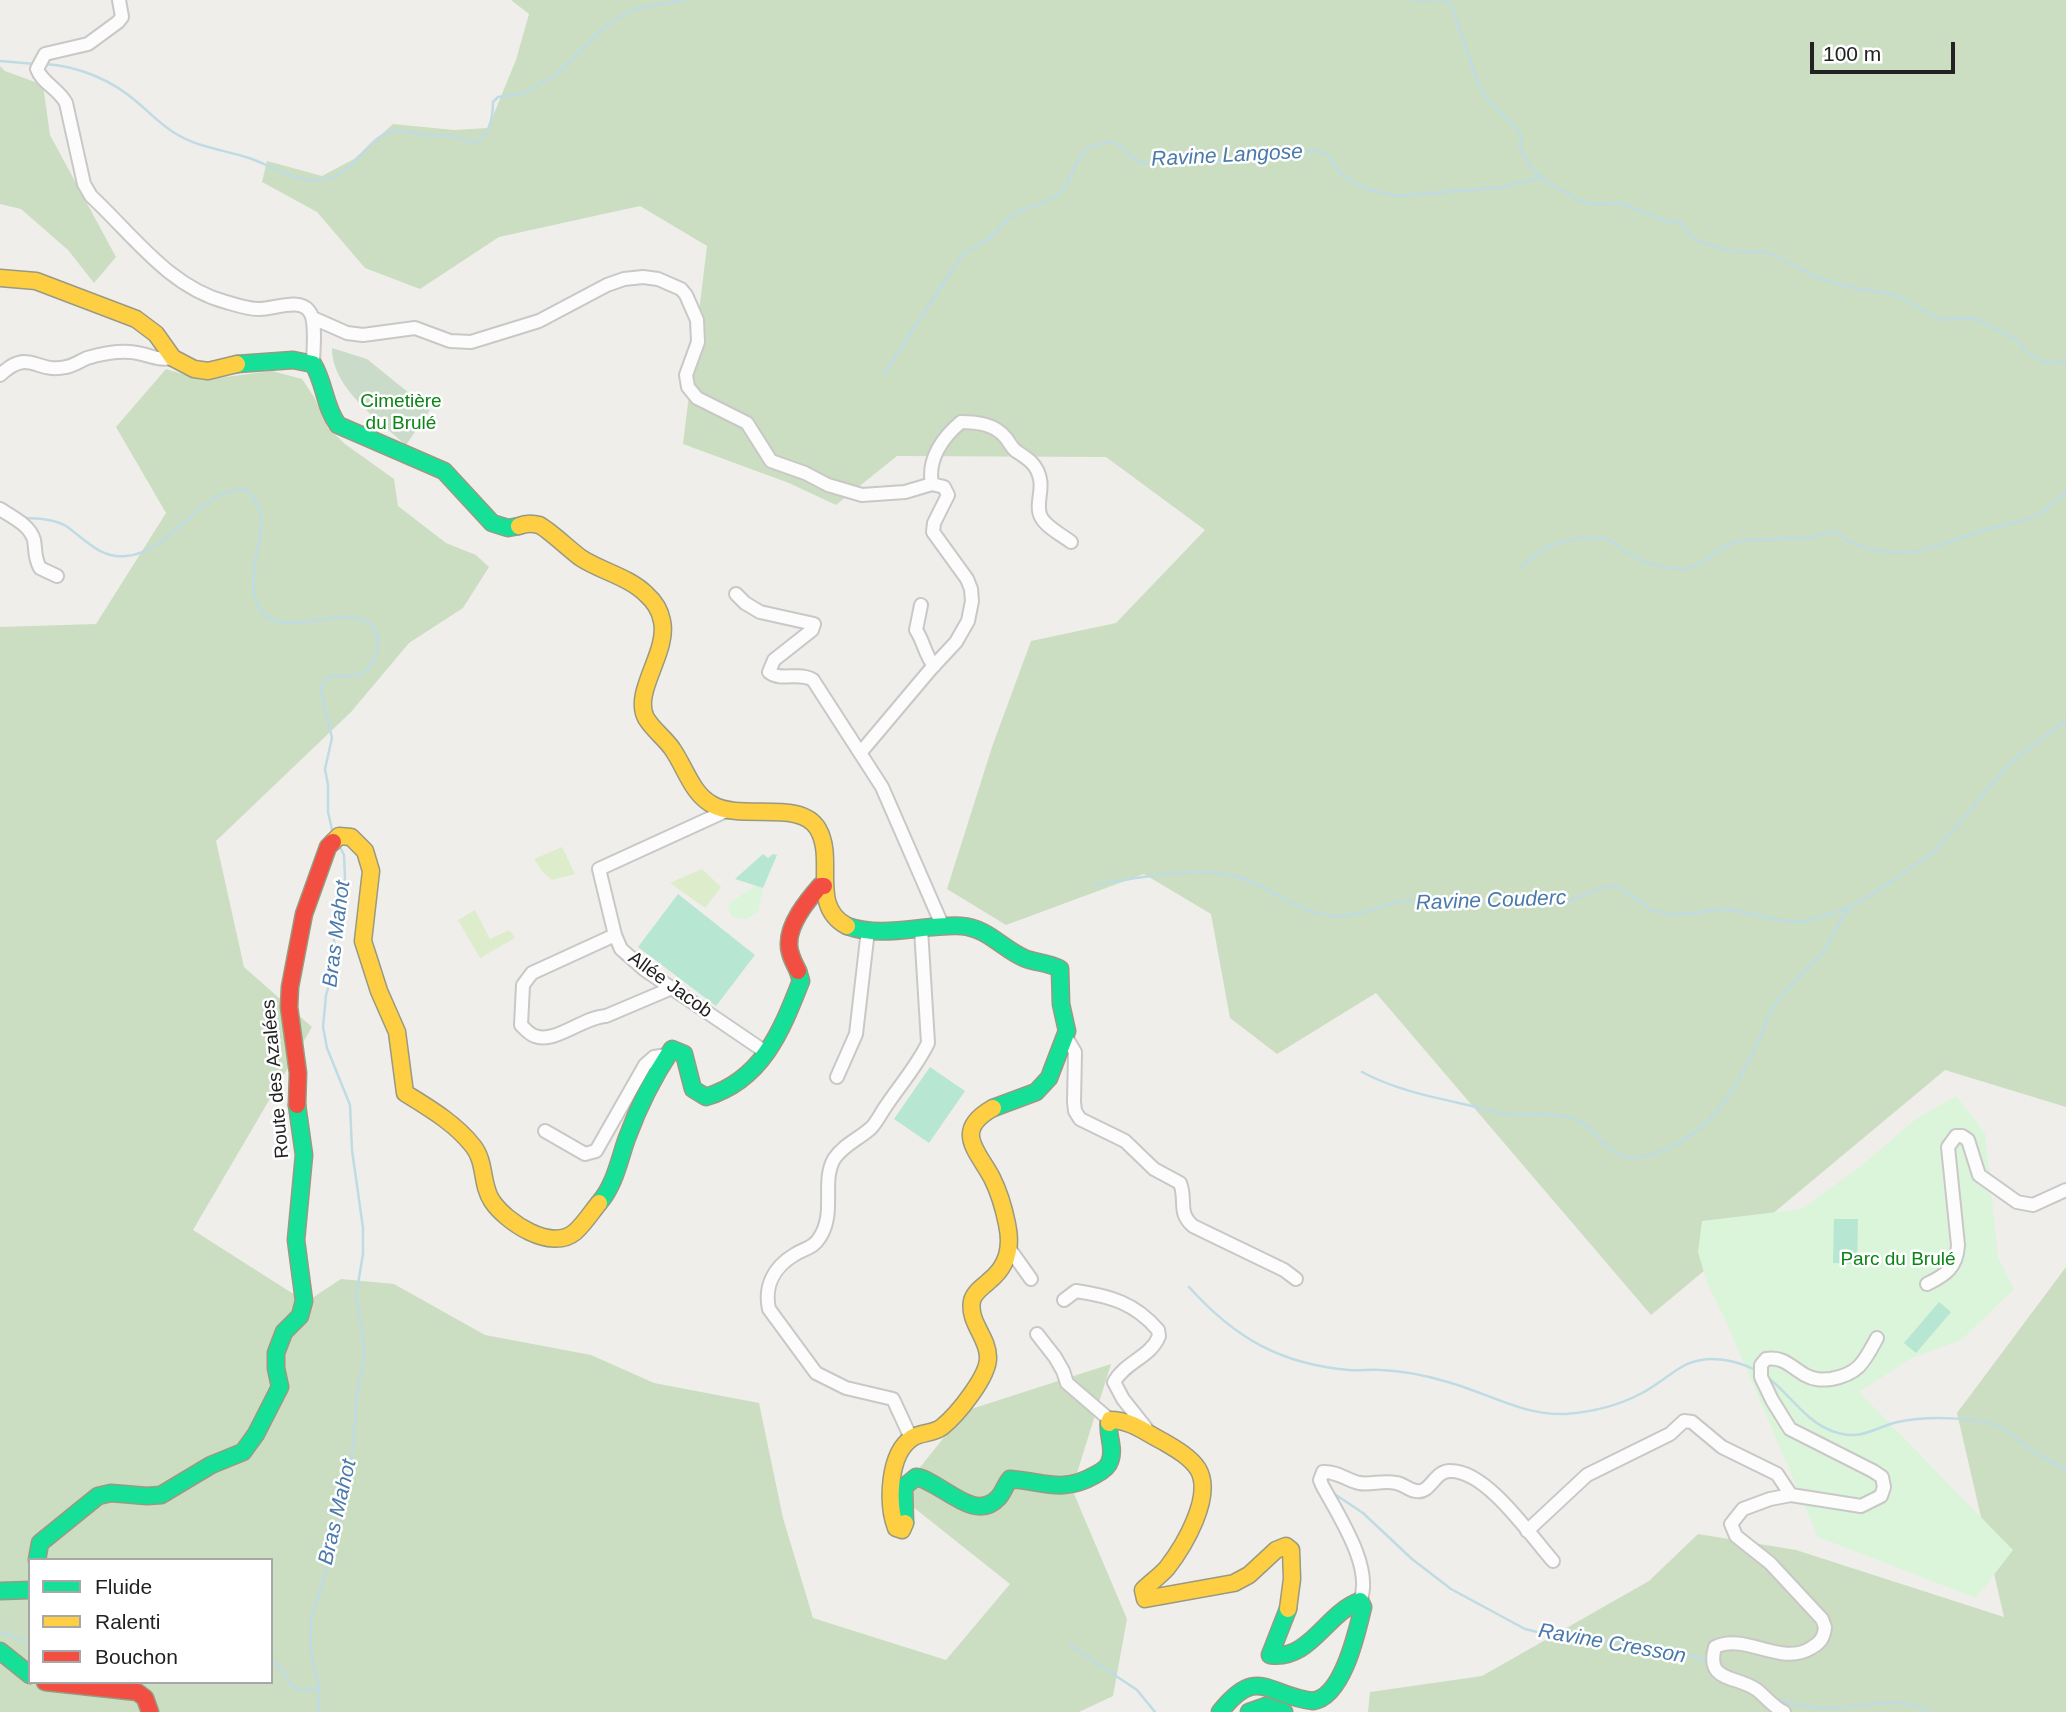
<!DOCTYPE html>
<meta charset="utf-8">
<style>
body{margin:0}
#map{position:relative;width:2066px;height:1712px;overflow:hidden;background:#f0eeeb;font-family:Arial,sans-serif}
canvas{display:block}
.legend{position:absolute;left:28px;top:1558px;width:245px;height:126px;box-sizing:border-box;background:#fff;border:2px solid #a7a7a7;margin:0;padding:9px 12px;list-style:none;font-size:21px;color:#222}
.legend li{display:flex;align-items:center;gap:14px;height:35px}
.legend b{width:35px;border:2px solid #a7a7a7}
.scale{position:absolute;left:1810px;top:42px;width:145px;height:32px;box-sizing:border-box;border:4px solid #222;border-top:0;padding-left:9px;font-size:21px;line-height:24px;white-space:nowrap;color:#222;-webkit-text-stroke:5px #fff;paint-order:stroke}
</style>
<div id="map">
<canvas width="2066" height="1712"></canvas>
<ul class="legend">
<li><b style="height:9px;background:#16e098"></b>Fluide</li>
<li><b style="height:9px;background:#ffcf43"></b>Ralenti</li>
<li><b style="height:9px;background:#f24e42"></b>Bouchon</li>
</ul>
<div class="scale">100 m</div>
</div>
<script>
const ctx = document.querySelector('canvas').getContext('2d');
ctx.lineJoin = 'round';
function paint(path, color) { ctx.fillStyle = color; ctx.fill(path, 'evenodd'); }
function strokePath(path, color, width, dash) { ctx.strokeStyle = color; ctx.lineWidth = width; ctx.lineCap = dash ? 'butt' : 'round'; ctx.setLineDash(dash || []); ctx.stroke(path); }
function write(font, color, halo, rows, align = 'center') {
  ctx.font = font + ' Arial,sans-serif'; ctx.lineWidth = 5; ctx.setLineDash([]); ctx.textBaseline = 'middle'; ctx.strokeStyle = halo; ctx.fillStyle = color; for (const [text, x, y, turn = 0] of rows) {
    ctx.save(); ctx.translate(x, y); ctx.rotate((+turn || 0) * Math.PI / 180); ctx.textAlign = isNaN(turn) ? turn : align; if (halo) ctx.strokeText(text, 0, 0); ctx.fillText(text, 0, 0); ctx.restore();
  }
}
paint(new Path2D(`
 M562,847L575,874L552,880L542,871L534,859Z
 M702,869L721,887L705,908L670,883Z
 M475,910L490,939L509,930L515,938L480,958L458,920Z`), '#ddeccb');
paint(new Path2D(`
 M511,0H2066V1107L1945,1070L1651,1315L1376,993L1277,1054L1230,1018L1211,914L1144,874L1006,925L947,889L992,747L1031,641L1116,623L1205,530L1106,457L897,456L836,505L789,483L683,444L707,246L640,206L499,237L420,289L365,268L317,212L262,182L267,161L322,176L354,159L393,124L454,130L488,128L516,60L529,14Z
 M0,66L5,71L43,85L50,135L116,257L94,283L68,250L21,209L0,204Z
 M166,369L202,380L272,371L302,379L314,397L328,428L345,444L394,479L398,506L446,543L476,555L489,567L463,608L409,643L351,712L216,841L244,967L312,1027L193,1230L306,1302L341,1279L394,1284L485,1335L591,1355L654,1383L759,1403L783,1518L813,1618L946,1660L1010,1584L898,1495L965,1411L1111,1364L1072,1489L1127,1619L1113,1696L1079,1712H0V627L96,624L166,513L116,427ZM30,1560H271V1682H30Z
 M2066,1267V1712H1368L1370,1692L1482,1676L1649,1581L1698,1534L1796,1550L2004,1617L1957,1413Z`), '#cbdec1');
paint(new Path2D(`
 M332,348L367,359L430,410L406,445C379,421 331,387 332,348Z`), '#cadbca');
paint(new Path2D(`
 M755,886L763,888L758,912L746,919L732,917L728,907L730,903Z
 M1956,1096L1985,1133L1998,1257L2014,1289L1961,1340L1910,1359L1859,1392L2013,1550L1976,1598L1818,1537L1725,1319L1707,1283L1698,1252L1702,1221L1802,1209L1862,1165L1916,1119Z`), '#daf5da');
paint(new Path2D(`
 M763,854L768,858L773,854L777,855L763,888L735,879Z
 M678,894L755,955L716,1006L638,947Z
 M930,1067L965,1091L929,1143L894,1119Z
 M1834,1219H1858L1857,1264L1833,1263Z
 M1939,1302L1951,1312L1916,1353L1904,1343Z`), '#b7e6d2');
strokePath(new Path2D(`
 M1413,0H1433
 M1439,0L1447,1L1452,7L1477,81L1487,99L1517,129L1521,136L1520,148L1532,169L1550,184L1579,200L1590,204L1621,203L1665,221L1681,222L1689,234L1700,242L1732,251L1768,252L1816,277L1850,287L1896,295L1941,320L1972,318L1981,321L2017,340L2026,351L2041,361L2050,363L2066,361
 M0,61L35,64
 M45,64C78,66 112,80 137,102C150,113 163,127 178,135C200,148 225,150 249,158C267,164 284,175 303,179C353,189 361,138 393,131C405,128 418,135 430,136C437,136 444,135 451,136C460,137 467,142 476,143C490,134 493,118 493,102L498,97L522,94L556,75L601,30L623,15L634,9L684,0
 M884,374L960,258C968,249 977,246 987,240C997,233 1003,221 1014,214C1027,206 1045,205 1058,195C1074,181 1073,152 1096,145C1126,135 1123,158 1142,163C1150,165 1160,161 1169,161C1180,161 1190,162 1201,162C1240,159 1279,151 1318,151L1327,154L1340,173L1358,185L1371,190L1397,196L1503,187L1542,177
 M24,518C38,518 54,519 66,526C85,539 100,559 126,556C173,552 197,490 245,489C285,521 236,569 260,609C279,640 336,607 366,621C386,630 378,668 360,674C351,678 338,675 328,677L324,681L321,690L332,738L325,769L328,785V812L333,834
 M1522,567C1540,547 1562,538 1590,538C1594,539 1601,537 1606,539C1612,541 1619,547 1624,551C1641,561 1660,569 1680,569C1703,568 1717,547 1738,541L1815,537L1836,531C1846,542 1859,547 1874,550C1919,559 1943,542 1984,530C2002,525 2024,523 2041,513C2050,507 2057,498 2066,493
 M1094,885C1138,878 1198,864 1241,878C1276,889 1301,917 1340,916C1356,916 1371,910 1386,905C1400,901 1414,900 1428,900C1472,897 1516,909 1561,903C1580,900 1597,885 1616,886L1652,910L1673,915L1728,909L1785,921L1805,922L1845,909L1873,894L1935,851L2011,762L2066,720
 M1362,1072C1405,1095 1453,1100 1500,1113C1526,1118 1553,1109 1579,1121C1598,1130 1606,1155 1629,1157C1643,1159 1658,1153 1670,1147C1714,1127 1735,1089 1755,1048C1762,1035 1765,1021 1772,1009C1786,987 1805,972 1822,953C1833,939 1838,920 1850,908
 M1189,1287C1235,1338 1280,1364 1349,1370C1360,1371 1370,1369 1381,1370C1402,1371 1424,1375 1444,1381C1484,1391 1522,1416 1566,1414C1591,1412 1620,1405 1642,1393C1658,1385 1671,1372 1687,1364C1711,1354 1736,1360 1758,1371
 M1766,1376C1789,1393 1805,1421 1832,1431C1861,1442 1872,1428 1898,1422C1925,1416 1979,1416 2004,1429C2013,1434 2021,1443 2029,1449C2041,1457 2055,1462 2066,1471
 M1333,1493L1363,1513L1412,1559L1451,1589L1525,1629L1566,1639L1626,1644L1645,1650L1690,1655L1708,1662
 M0,1632L30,1642
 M1070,1645L1137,1690L1155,1712
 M271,1660L286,1675L293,1688L302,1690L319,1688
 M1721,1667L1734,1673
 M1772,1697C1790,1705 1812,1708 1832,1708C1866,1708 1896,1693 1929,1712
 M319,1712V1688L311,1653V1619L339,1529L350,1476L358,1386L362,1370L364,1351L362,1328L356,1296L363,1254V1228L352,1150L350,1105L327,1048L323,1027L326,995L336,963L334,940L345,878L344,855L338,843`), '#bfdbe3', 2.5);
const street = new Path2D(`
 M119,0L122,17L118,22L88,44L45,54L37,69C42,83 59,89 66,103L84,184L91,196C133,235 169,287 226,302C236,305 248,309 258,309C272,310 299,297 309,311C317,320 313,352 313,364
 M313,318L347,333L363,335L415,328L450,341L471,342L539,321L607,285L624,279L643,277L658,279L681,289L686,295L697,320L698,342L686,375L688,387L697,398L747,423L771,461L805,473L828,485L862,495L905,492L932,484L944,487L948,495L934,523L933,532L967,579L971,589L972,601L968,621L956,642L930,670L861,752
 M0,375C30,347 35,374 66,367C73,366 80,361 87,358C99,354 117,351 130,352C147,353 155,361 173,358
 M932,484C927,459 943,437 961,422C977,422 995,424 1006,438C1010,443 1011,447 1016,451C1028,459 1037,464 1040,479C1043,491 1035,506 1041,517C1046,527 1062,535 1071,542
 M0,509C12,517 30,525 34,540C36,551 34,557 40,568L57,576
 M736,594L745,603L760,612L814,624L812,630L774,660L769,672C781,682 799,671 813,680L882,787L943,927
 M921,605L916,630C924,642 925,655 934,666
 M728,810L599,869L615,935L621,949L645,970L767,1053
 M615,935L532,973L523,985L521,1025C525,1029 530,1035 535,1036C555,1044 583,1017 606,1016L672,988
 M1066,1037L1075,1052L1074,1102L1075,1111L1080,1119L1125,1141L1154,1169L1180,1183C1187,1201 1177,1212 1193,1226L1284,1270L1296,1279
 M837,1077L856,1034L868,930
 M545,1131L585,1154L596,1151L645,1065L654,1057L667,1055
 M1011,1251L1031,1279
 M1927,1284C1946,1275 1957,1267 1958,1245L1948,1147L1956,1136H1962L1968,1140L1979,1175L2017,1202L2033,1205L2066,1190
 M1064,1300L1076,1291C1110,1296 1135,1303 1158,1330L1159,1336C1151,1357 1125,1362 1114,1382L1123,1399L1146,1428
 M1037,1334L1055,1357L1063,1371L1067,1383L1110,1420
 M911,1438L893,1399L846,1388L816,1373L769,1309C764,1286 774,1267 794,1255C804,1248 813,1249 820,1237C836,1212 821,1182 834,1159C843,1145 859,1139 871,1128C877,1122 881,1113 886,1106C900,1085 917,1066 928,1043L921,929
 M1527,1531L1587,1475L1670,1434L1684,1421L1692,1422L1722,1447L1777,1474L1791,1495
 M1360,1601C1374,1568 1338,1515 1322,1485L1320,1480L1323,1472C1336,1471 1347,1480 1359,1483C1371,1485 1384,1480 1396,1483C1404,1484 1408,1490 1416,1491C1431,1494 1434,1470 1451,1471C1487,1471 1530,1535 1553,1561
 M1784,1712C1773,1707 1766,1697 1757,1690C1737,1675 1705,1683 1715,1647C1745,1632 1781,1667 1811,1648C1820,1643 1824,1638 1825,1627L1822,1619L1770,1563L1736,1536L1731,1524L1743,1509L1770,1499L1791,1495L1861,1506L1881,1496L1884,1487L1882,1477L1873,1471L1790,1429L1772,1400L1761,1377V1365L1766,1359C1783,1356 1791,1367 1805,1375C1814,1380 1821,1380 1831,1379C1859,1374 1864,1362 1877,1338`);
const fast = new Path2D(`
 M237,364L293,360L313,364C325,383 324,406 338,425L444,471L492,523L508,528L519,526
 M847,926C884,939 924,924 961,926C988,928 1001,948 1024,958C1035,963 1048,962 1060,969L1061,1004L1067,1031L1049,1078L1036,1092L993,1108
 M599,1203C615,1185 619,1160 627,1138C638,1108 654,1076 672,1049L684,1054L693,1089L706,1097C762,1080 781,1032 801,981L798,971
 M905,1523L904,1487L916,1477C941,1481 974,1524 998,1498C1003,1493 1005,1485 1010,1479C1043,1481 1062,1494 1095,1475C1101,1472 1108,1468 1110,1461C1115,1448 1107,1435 1109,1423
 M37,1560L40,1543L98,1496L111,1493L147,1496L161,1495L211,1465L243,1452L256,1434L280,1387L276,1368V1353L284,1332L300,1316L304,1301L296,1240L304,1155L297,1105
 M0,1591L30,1590
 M0,1651L30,1675
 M1220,1712C1258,1664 1267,1696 1313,1701C1343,1697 1357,1632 1363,1607L1360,1601C1326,1613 1310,1661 1270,1655L1288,1609
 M1249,1712L1266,1706L1284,1712`);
const slow = new Path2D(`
 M0,278L36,281L136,319L156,334L173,358L194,369L208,371L237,364
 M519,526C526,523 532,523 539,525C547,528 571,551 581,558C601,571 629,577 646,594C654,601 660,610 662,621C669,652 632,692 646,718C653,730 666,739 673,750C686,769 692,794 713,805C742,821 801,799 818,829C836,860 809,906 847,926
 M333,842L339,836L351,837L365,851L371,871L363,941L379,991L397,1032L405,1093C429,1108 455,1123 473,1146C486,1162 481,1185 492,1201C506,1222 551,1252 575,1232C584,1224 591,1213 599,1203
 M1109,1423L1110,1420C1131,1420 1146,1433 1164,1442C1176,1449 1190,1457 1198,1469C1214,1496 1184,1546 1167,1568C1160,1576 1151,1582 1143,1590L1145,1599L1234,1583L1249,1575L1276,1550L1286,1546L1291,1550L1292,1579L1288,1609
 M905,1523L902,1530L896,1528C887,1504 888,1454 912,1438C921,1432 933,1434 942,1427C957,1415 989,1376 988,1357C988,1337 968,1322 972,1301C974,1292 983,1287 989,1281C1008,1266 1012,1247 1007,1224C1004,1209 999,1192 992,1178C978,1151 952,1131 993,1108`);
const jam = new Path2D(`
 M798,971C794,963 789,954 789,945C788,924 807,901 820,886H824
 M297,1105L298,1073L289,1007L290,987L304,914L328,847L333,842
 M45,1682L137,1692L145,1698L150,1712`);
strokePath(street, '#c9c8c7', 16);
strokePath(fast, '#999a82', 19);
strokePath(slow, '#999a82', 19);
strokePath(jam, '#999a82', 19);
strokePath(street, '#fdfcfc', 12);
strokePath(fast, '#16e098', 16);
strokePath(slow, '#ffcf43', 16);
strokePath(jam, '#f24e42', 16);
write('19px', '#0c8416', '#fff', [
 ["Cimetière",401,402],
 ["du Brulé",401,424],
 ["Parc du Brulé",1898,1260]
]);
write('19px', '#222', '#fff', [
 ["Allée Jacob",670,985,36],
 ["Route des Azalées",276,1079,-95]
]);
write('italic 21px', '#4a7aab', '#fff', [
 ["Ravine Langose",1227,156,-3],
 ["Ravine Couderc",1491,901,-2],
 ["Bras Mahot",337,934,-83],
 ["Bras Mahot",338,1512,-77],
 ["Ravine Cresson",1612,1644,10]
]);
</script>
